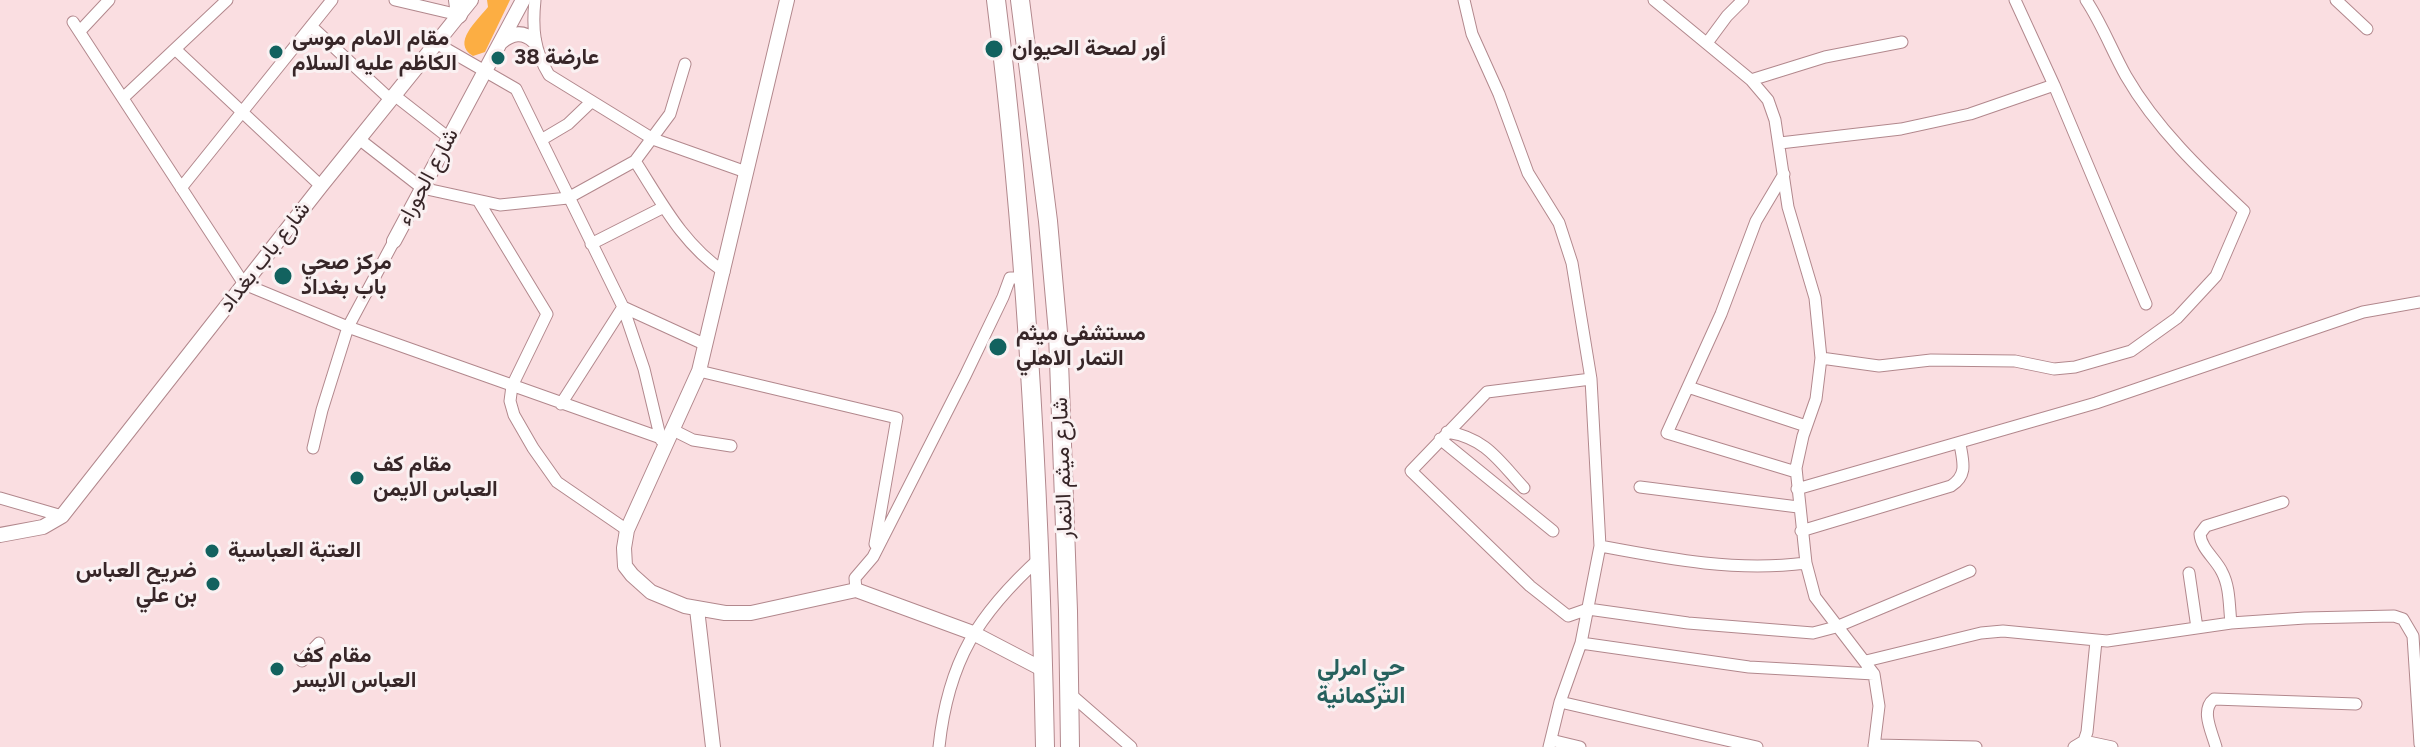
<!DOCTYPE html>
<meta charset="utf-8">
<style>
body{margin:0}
canvas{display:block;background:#fadee1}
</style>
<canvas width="2420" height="747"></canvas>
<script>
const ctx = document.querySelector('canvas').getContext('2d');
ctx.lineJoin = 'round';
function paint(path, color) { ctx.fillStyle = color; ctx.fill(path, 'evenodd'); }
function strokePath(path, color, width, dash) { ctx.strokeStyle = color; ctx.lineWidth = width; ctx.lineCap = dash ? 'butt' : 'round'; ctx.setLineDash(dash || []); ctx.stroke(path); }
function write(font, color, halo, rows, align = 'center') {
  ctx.font = font + ' Figtree,Vazirmatn,sans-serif'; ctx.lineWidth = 6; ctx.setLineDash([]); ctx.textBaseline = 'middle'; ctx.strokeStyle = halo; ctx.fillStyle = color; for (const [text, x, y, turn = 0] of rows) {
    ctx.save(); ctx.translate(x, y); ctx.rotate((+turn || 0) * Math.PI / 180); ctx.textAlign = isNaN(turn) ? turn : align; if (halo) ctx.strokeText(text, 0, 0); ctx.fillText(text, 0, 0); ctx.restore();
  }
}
paint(new Path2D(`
 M487,0H510L485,52L473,56C451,43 477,21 488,7Z`), '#fcae43');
const minor = new Path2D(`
 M395,0L459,15
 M535,0C532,29 534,50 549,75L653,139L746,172
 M1464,0L1472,34L1499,94L1528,173L1559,223L1572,263L1591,379L1600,546L1581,643L1560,702L1549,747
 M1654,0L1751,80L1768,100L1775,120L1788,207L1815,298L1821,358L1816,399L1803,436L1796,468L1806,563L1815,597L1874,674L1879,706L1874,747
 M2015,0L2054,85L2146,304
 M2336,0L2367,29
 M73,22L244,284L348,327L661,438
 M311,26L391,100
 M80,31L109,0
 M436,43L516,89L623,307L644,369L661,440
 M1707,43L1727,16L1743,0
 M175,49L321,186
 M1751,80L1825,57L1902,42
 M394,95L449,138
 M123,98L227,0
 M359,139L422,188L500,205L568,198L635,161L670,114L685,64
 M541,140L568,124L591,102
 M1780,143L1901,129L1970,114L2054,85
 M635,161C662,203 682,243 724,272
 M1784,174L1756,221L1721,314L1667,433L1796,472
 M181,188L332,0
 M479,202L547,314L512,386L510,401L514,415L533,448L557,482L627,530
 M591,244L664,207
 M1821,358L1879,366L1931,360L2015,361L2054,369L2075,367L2131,351L2177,318L2216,276L2244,211C2201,171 2156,128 2126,76C2112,51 2102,24 2086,0
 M699,371L897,418L875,544
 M1591,379L1487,392L1411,471L1530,586L1568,616L1588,609L1688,623L1813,633L1836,627L1970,571
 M1688,387L1806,426
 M561,404L623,307L706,345
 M673,430L693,440L731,446
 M1447,432C1486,438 1499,461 1524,488
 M1440,439L1553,531
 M313,448L322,410L348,327L394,241
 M1640,487L1798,507
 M1797,489L2096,403L2363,312L2420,302
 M0,498L62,516
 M1801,531L1951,486C1968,475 1963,462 1960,444
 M1600,546C1669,559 1735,572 1806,563
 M2189,573L2197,628
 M856,590L855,578L873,557L965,376L1003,297L1010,278H1026
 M2231,623C2229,606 2230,587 2222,572C2216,559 2201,549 2200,534L2206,526L2283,502
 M1581,643L1749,667L1874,674
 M302,661L319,643
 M1866,661L1981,633L2003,631L2107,641L2231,623L2305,618L2394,616L2403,619L2413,636L2420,744
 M1069,693L1131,747
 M1560,702L1757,747
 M1551,740L1580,747
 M2084,741L2112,747
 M1874,745L1976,747
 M939,747C948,661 978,614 1041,557
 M2074,747L2084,741L2087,732L2096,641
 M2216,747C2212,732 2200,710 2214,699L2356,704`);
const tertiary = new Path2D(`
 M787,0L699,371L627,530L624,548L625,566L632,575L651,592L685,606L725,613H751L856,590L973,633L1044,670
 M501,42C512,33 523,31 534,41
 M394,241L523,0
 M0,535L43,527L62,516L321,186L471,0
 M697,609L713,747`);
const secondary = new Path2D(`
 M457,0L459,15`);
const trunk = new Path2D(`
 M996,0C1027,248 1040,497 1045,747
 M1020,0L1048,221L1058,333L1068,611L1070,747`);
strokePath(minor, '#b2888d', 13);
strokePath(tertiary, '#b2888d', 16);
strokePath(secondary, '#b2888d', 18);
strokePath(trunk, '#b2888d', 20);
strokePath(minor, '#fff', 11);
strokePath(tertiary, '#fff', 14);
strokePath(secondary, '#fff', 16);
strokePath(trunk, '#fff', 18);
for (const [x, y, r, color] of [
 [994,49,10,"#12625f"],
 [276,52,8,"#12625f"],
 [498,58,8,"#12625f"],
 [283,276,10,"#12625f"],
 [998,347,10,"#12625f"],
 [357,478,8,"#12625f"],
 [212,551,8,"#12625f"],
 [213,584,8,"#12625f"],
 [277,669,8,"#12625f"]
]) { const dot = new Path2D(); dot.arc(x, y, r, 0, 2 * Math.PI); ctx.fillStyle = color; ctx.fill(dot); strokePath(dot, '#faf1f2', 3); }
write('bold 22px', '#372628', '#faf1f2', [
 ["مقام الامام موسى",292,39],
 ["الكاظم عليه السلام",292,64],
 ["أور لصحة الحيوان",1012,49],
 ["عارضة 38",514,58],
 ["مركز صحي",301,263],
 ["باب بغداد",301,288],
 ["مستشفى ميثم",1016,334],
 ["التمار الاهلي",1016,359],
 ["مقام كف",373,465],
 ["العباس الايمن",373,490],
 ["العتبة العباسية",228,551],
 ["ضريح العباس",197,571,"right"],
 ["بن علي",197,596,"right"],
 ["مقام كف",293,656],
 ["العباس الايسر",293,681]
], 'left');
write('22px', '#372628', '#faf1f2', [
 ["شارع الحوراء",428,177,-62],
 ["شارع باب بغداد",265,257,-52],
 ["شارع ميثم التمار",1063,468,-92]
]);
write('bold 24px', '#26605d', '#faf1f2', [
 ["حي امرلي",1361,668],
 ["التركمانية",1361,696]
]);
</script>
